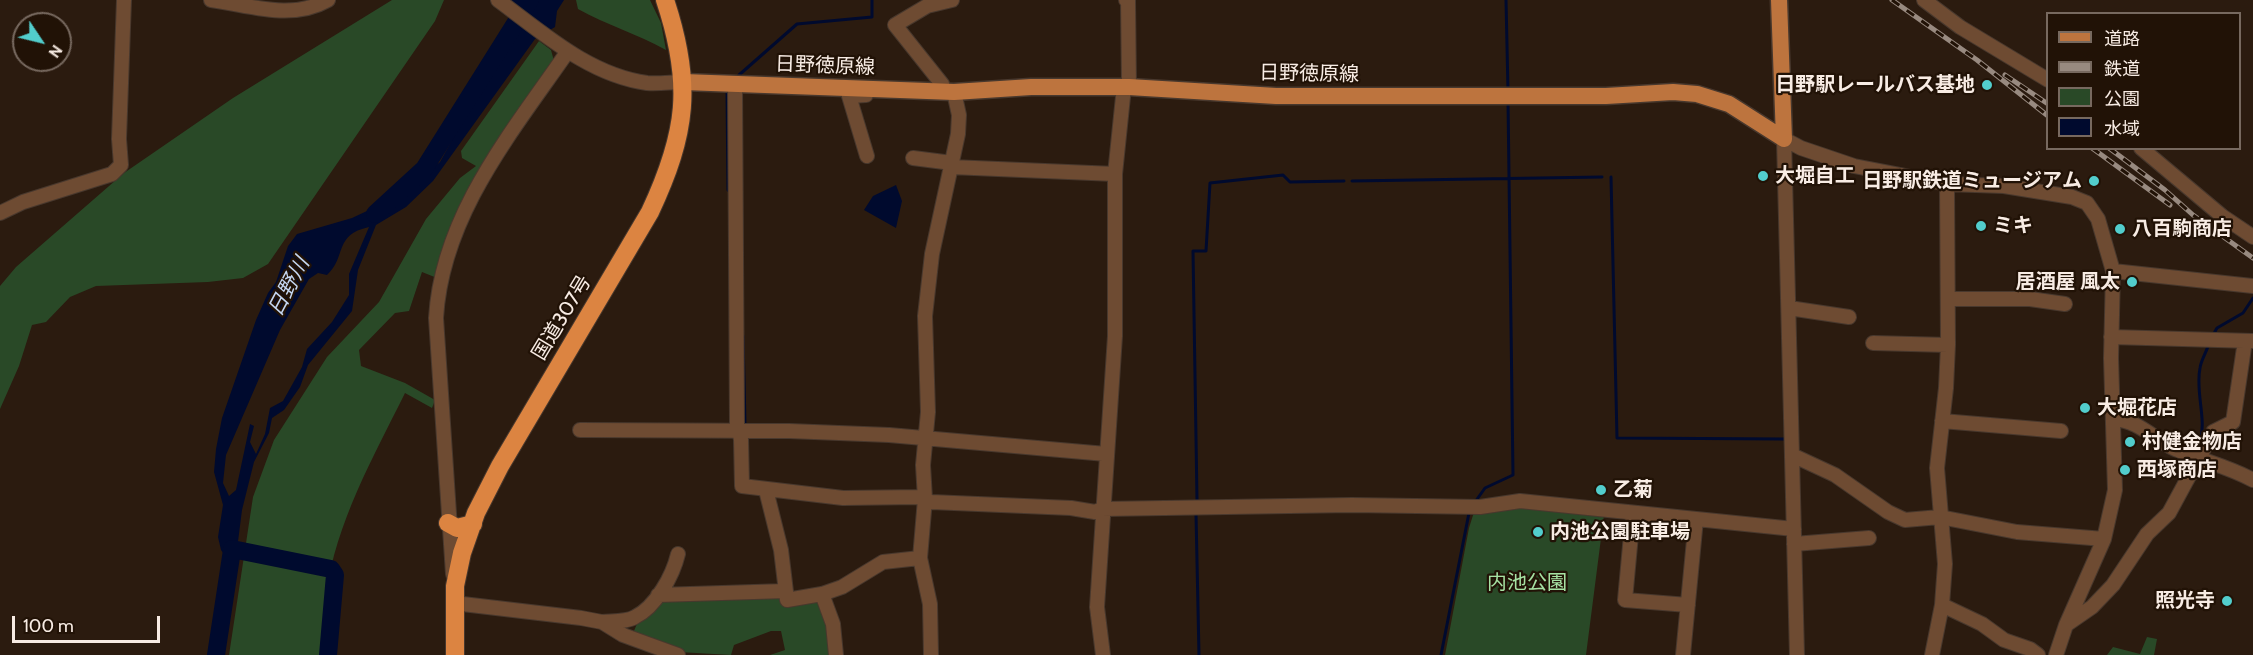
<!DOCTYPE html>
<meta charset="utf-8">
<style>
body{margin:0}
#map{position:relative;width:2253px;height:655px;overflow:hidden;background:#2b1b0f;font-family:Cabin,"Noto Sans JP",sans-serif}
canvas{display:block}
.legend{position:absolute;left:2046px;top:12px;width:195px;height:138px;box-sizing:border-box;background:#211206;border:2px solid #77695f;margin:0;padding:8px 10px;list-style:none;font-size:18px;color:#f8ece4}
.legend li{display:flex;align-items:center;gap:12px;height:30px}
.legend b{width:30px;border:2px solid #77695f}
.north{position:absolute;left:12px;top:12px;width:60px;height:60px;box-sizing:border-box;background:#211206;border:2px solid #77695f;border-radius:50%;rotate:125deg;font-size:16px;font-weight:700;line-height:24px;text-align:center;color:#f8ece4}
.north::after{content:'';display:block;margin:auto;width:21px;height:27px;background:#52cdcc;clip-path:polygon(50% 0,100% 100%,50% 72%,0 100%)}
.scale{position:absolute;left:12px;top:616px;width:148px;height:27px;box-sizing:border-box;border:3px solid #f8ece4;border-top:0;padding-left:8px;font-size:18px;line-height:21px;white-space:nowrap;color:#f8ece4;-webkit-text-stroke:4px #211206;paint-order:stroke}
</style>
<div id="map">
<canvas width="2253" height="655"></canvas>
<ul class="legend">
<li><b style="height:8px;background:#bd743e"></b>道路</li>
<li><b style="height:8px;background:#988a80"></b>鉄道</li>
<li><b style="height:16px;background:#294927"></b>公園</li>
<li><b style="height:16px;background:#000a2e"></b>水域</li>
</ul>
<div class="north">N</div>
<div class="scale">100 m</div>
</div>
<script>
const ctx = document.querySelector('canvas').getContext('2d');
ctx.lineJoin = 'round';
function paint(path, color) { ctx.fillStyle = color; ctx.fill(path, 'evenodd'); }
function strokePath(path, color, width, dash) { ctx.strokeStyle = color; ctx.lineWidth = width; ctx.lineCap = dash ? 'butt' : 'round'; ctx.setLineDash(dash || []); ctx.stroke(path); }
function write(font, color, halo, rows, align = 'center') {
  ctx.font = font + ' Cabin,"Noto Sans JP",sans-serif'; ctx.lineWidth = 4.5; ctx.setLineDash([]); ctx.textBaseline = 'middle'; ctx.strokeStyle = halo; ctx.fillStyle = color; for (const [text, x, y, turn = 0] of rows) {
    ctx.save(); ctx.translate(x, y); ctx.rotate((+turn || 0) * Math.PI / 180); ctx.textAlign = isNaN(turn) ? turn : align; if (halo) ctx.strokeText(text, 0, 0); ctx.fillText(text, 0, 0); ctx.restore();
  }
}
paint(new Path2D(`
 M392,0H444L435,21L268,264L243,278L208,282L96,286L70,297L46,322L32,325L19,366L0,409V286L16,267L124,173L233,98Z
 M576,0H650L661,23L666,50C637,34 607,25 578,9Z
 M539,41L551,50L554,61L541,79L437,278L422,272L409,311L395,313L359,350L361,366L405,383L435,400L432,408L405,393C373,458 336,522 326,595C324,615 327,635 323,655H229L253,497L274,440L327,357L379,302L426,219L460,178L476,166L462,158L461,151Z
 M1517,507L1604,515L1586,655H1445L1469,528L1474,512Z
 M781,595L818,598L830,624L833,655H770L785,650L781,631H771L734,645L731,655L679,652L631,638L639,619L661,599Z
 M2147,637L2157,639L2154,655H2107L2113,647L2140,654Z`), '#294927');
paint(new Path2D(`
 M512,0H564L557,11L555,27L535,39L433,181L406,207L376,225L358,270L352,311L308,365L300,387L284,410L272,418L269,433L254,462L242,510L234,573L230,574L229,561L221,550L218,537L223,505L214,472L216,449L222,418L256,320L268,293L276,282L288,246L297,234L352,218L401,195L440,162L508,39C510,25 507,13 512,0ZM369,227L349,274V295L332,322L307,349L302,367L283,401L270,408L265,434L256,454L250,442L254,426L250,424L236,490L229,496L223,483L226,455L280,330L309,279L318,273L327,275C347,257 333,235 369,227Z
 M896,185L902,201L896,228L864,210L873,196Z`), '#000a2e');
strokePath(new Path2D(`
 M1506,0L1508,91
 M739,75L797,24L872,17V0
 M727,90L728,190L731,193
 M1611,177L1617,438L1784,439
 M1352,181L1602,177
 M2213,335L2217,328L2243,313L2253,298
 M743,336L745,424
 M2200,442C2207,419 2195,392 2200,368C2201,360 2206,353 2208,346
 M1197,500L1193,251H1206L1210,183L1283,175L1290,182L1344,181
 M1475,502L1485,488L1513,475L1508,101
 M1196,514L1199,655
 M1441,655L1469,513`), '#000a2e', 3);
strokePath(new Path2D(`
 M375,214L424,169L530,0
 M232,549L331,569L335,575L328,655
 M216,655L232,550`), '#000a2e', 18);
const minor = new Path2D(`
 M211,0C250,5 291,21 328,0
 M498,0C543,33 589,75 647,83C659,84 672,82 684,82
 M1126,0H1128L1129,87
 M1924,0L1960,27L2048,80
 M735,83L737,425L741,439L742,486L843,498L920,497L931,502L1071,508L1095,512L1102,509L1352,505L1480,507L1520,501L1794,529
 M944,92L942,84L895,25L927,6L952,0
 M866,95L849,96L867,156
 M1784,139L1801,148L1854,166L1947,184L2004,186L2072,197L2087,203L2098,219L2113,271L2111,358L2115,490L2104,539L2066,625L2056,655
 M1784,139L1797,655
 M2141,148L2222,216L2253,237
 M913,158L952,163
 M951,167L1115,174
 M0,213L23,202L112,174L121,165L119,139L124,0
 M2113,271L2253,286
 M1950,299H2030L2065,304
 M1789,308L1849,317
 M2111,337L2253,341
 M1873,343L1948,345
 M2114,419C2140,421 2153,439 2175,449C2202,461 2227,466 2253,480
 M1942,421L2061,431
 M580,430L789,431L889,435L1106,454
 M1792,455L1835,475L1888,512L1905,520L1940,517L2017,532L2104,539
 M766,490L781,550L787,600L822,594L833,624L836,655
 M1633,513L1625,600L1688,605
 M1794,544L1869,538
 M453,574L436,318C442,215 512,132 568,51
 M822,594L842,587L883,562L920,558
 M658,595L786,591
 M454,603L581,618L602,622L623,635L678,655
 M1942,605L1982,624L2004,640L2030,649L2038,655
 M602,622C612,621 627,622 635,617C656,607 673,575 678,554
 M2066,625L2092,607L2113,585L2147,534L2169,513L2213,432L2233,422L2245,341
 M931,655L930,604L920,558L925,499L923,465L928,412L925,316L932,254L958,134L959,115L954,92
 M1103,655L1097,607L1115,336V174L1124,87
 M1683,655L1696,519
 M1932,655L1942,605L1945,564L1937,468L1946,388L1948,345L1947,184`);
const major = new Path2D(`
 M1779,0L1784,139
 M684,82L954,92L1031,87H1129L1276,96H1606L1673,92L1697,94L1729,104L1784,139`);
const highway = new Path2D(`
 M448,523L457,528L473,524
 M455,655V586L462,553L476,513L500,466L650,212C687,133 693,84 665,0`);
strokePath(minor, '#48382d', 16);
strokePath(major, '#48382d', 19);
strokePath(highway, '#48382d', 20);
strokePath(minor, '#6e4b32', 14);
strokePath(major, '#bd743e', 16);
strokePath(highway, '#dc8441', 18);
const rail = new Path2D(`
 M1892,0L1977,60L2048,116
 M2005,75L2048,104
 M2092,148L2170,205
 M2109,148L2165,190L2193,215L2253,258`);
strokePath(rail, '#988a80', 5);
strokePath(rail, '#211206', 3, [9]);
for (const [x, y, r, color] of [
 [1987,85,6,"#52cdcc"],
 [1763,176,6,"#52cdcc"],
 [2094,181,6,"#52cdcc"],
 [1981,226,6,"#52cdcc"],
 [2120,229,6,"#52cdcc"],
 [2132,282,6,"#52cdcc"],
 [2085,408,6,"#52cdcc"],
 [2130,442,6,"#52cdcc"],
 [2125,470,6,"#52cdcc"],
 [1601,490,6,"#52cdcc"],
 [1538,532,6,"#52cdcc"],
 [2227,601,6,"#52cdcc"]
]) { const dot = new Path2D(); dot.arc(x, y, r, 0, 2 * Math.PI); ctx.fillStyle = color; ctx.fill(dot); strokePath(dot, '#211206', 2); }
write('20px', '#f8ece4', '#211206', [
 ["日野徳原線",825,66,2],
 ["日野徳原線",1309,74,1],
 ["国道307号",562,318,-59]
]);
write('bold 20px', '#f8ece4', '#211206', [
 ["日野駅レールバス基地",1975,85,"right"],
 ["大堀自工",1775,176],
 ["日野駅鉄道ミュージアム",2082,181,"right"],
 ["ミキ",1993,226],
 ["八百駒商店",2132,229],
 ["居酒屋 風太",2120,282,"right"],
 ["大堀花店",2097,408],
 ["村健金物店",2142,442],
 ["西塚商店",2137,470],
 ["乙菊",1613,490],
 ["内池公園駐車場",1550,532],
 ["照光寺",2215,601,"right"]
], 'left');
write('20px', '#a6e2a3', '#211206', [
 ["内池公園",1527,583]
]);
write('italic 21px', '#c5d7f2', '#211206', [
 ["日野川",289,287,-62]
]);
</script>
